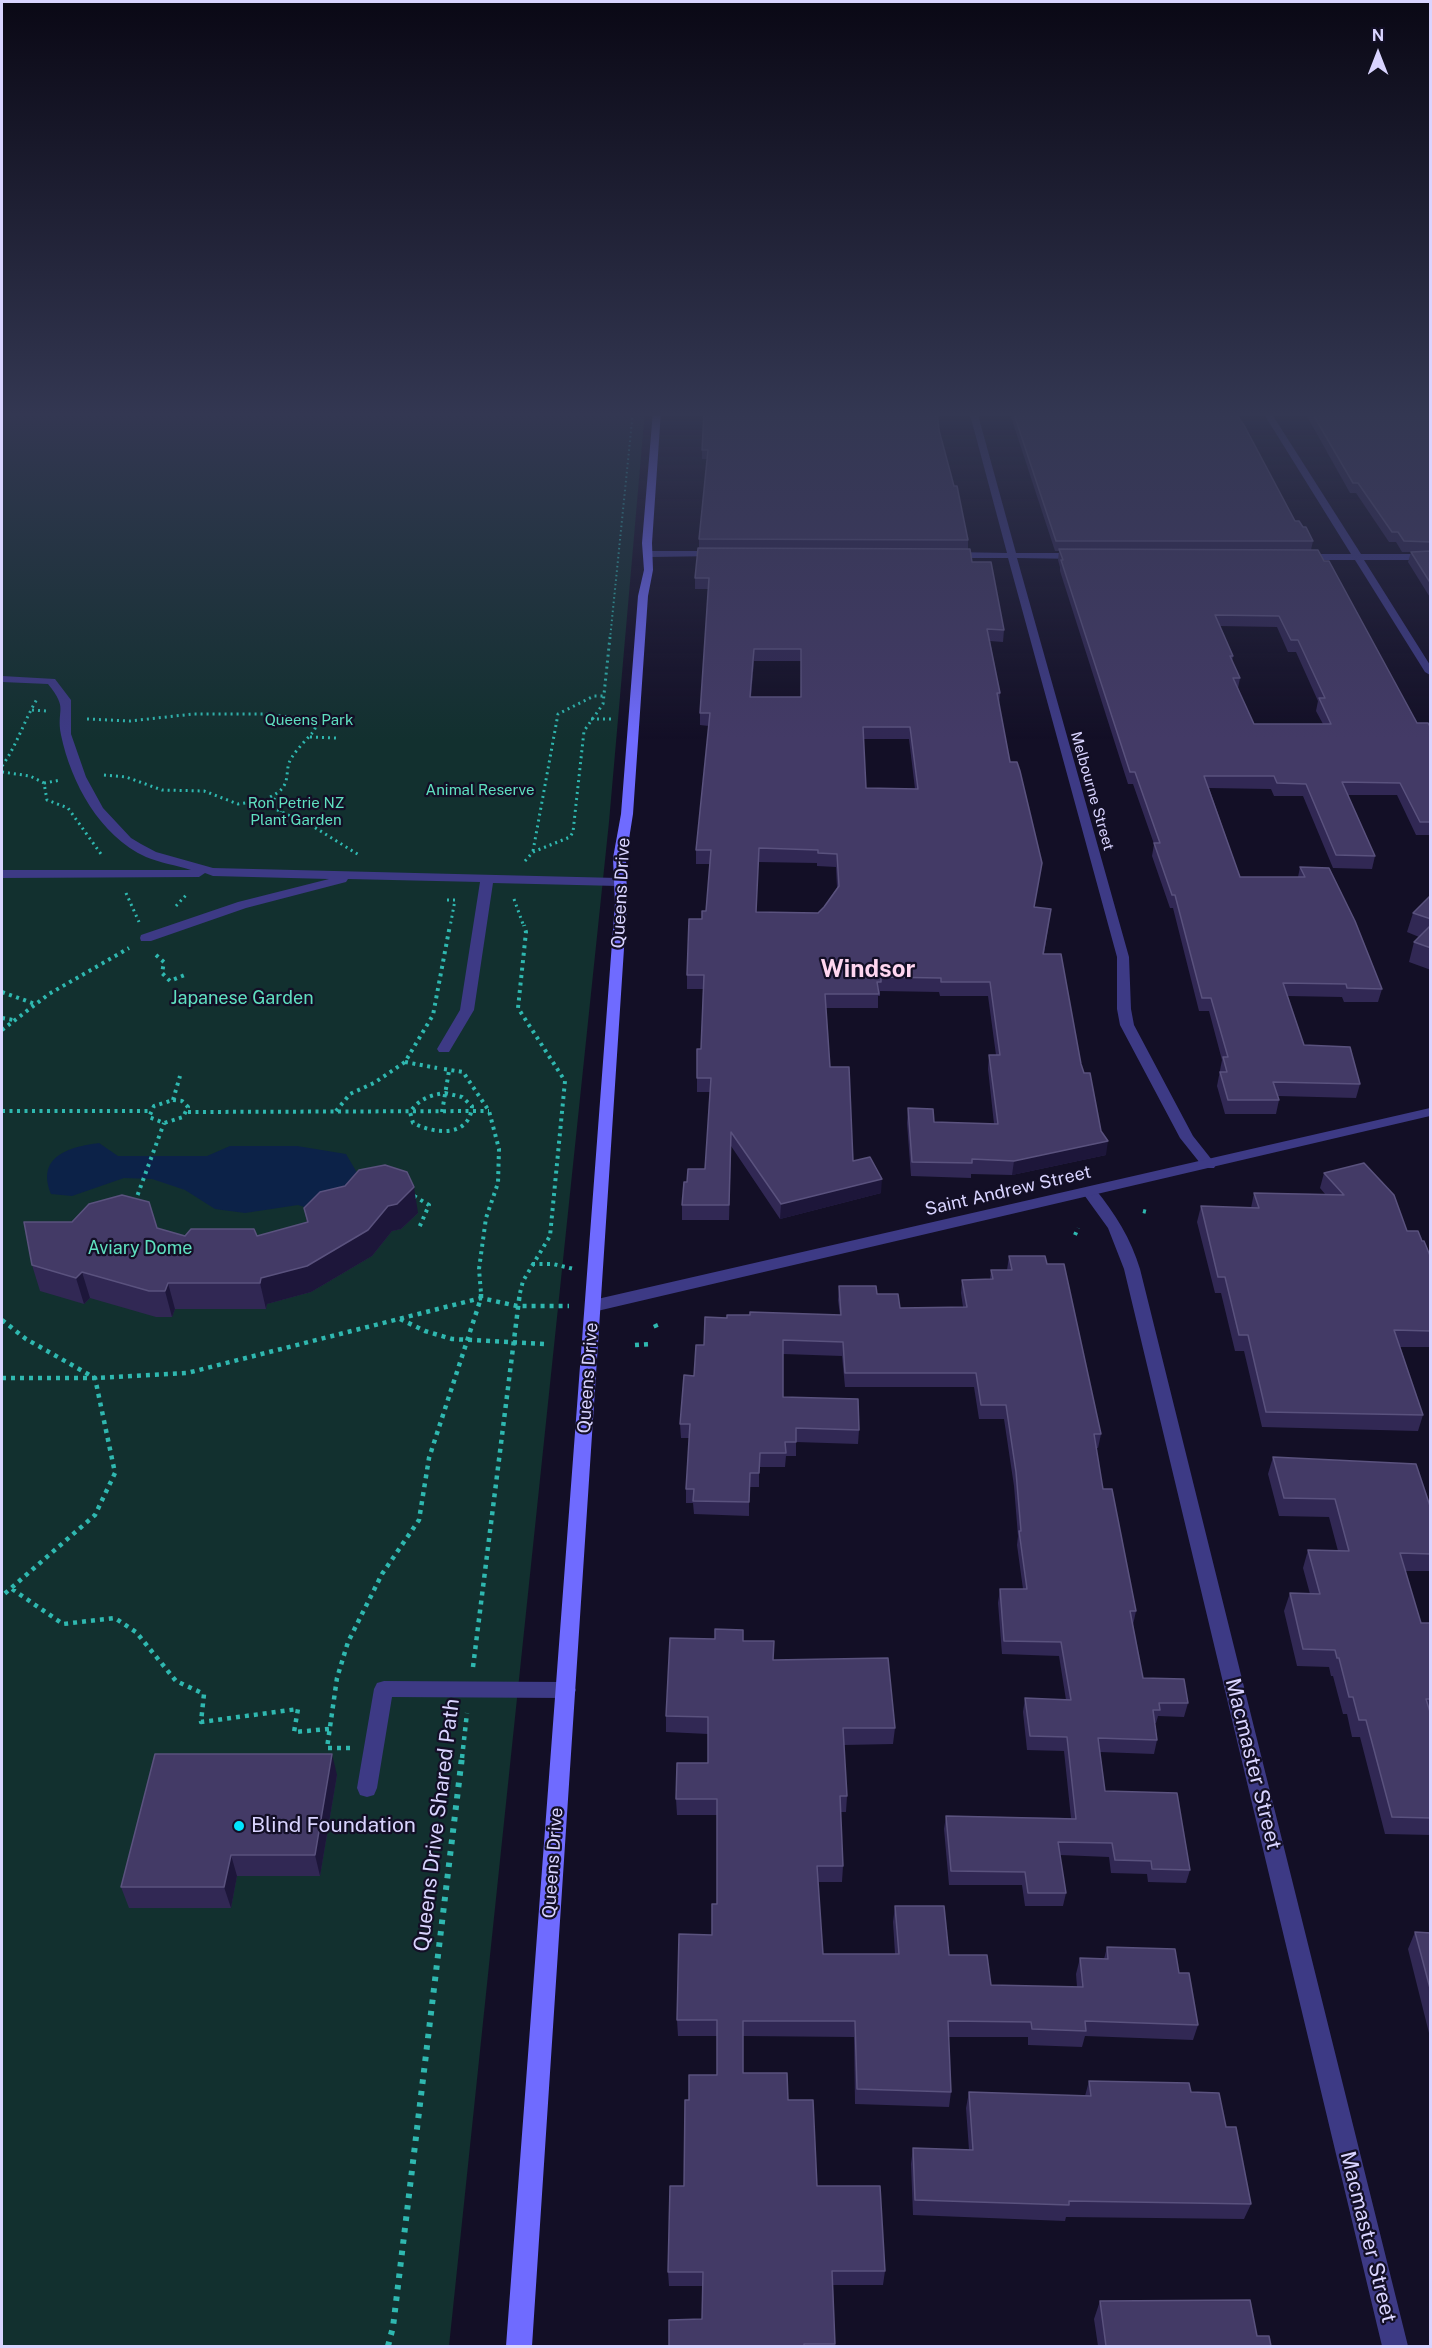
<!DOCTYPE html>
<style>
body{margin:0}
#map{position:relative;width:1432px;height:2348px;overflow:hidden;background:#130f26;font-family:"Public Sans",sans-serif}
canvas{display:block}
.frame{position:absolute;inset:0;border:3px solid #d9d4ff;pointer-events:none}
.north{position:absolute;left:1348px;top:24px;width:60px;height:60px;-webkit-text-stroke:4px #130f26;paint-order:stroke;rotate:0deg;font-size:16px;font-weight:700;line-height:24px;text-align:center;color:#d9d4ff}
.north::after{content:'';display:block;margin:auto;width:21px;height:27px;background:#d9d4ff;clip-path:polygon(50% 0,100% 100%,50% 72%,0 100%)}
</style>
<div id="map">
<canvas width="1432" height="2348"></canvas>
<div class="frame"></div>
<div class="north">N</div>
</div>
<script>
const ctx = document.querySelector('canvas').getContext('2d');
ctx.lineJoin = 'round';
function paint(path, color) { ctx.fillStyle = color; ctx.fill(path, 'evenodd'); }
function strokePath(path, color, width, dash) { ctx.strokeStyle = color; ctx.lineWidth = width; ctx.lineCap = dash ? 'butt' : 'round'; ctx.setLineDash(dash || []); ctx.stroke(path); }
function write(font, color, halo, rows, align = 'center') {
  ctx.font = font + ' "Public Sans",sans-serif'; ctx.lineWidth = 4.5; ctx.setLineDash([]); ctx.textBaseline = 'middle'; ctx.strokeStyle = halo; ctx.fillStyle = color; for (const [text, x, y, turn = 0] of rows) {
    ctx.save(); ctx.translate(x, y); ctx.rotate((+turn || 0) * Math.PI / 180); ctx.textAlign = isNaN(turn) ? turn : align; if (halo) ctx.strokeText(text, 0, 0); ctx.fillText(text, 0, 0); ctx.restore();
  }
}
paint(new Path2D(`
 M2,411H645L609,822L449,2346H2Z`), '#12302f');
paint(new Path2D(`
 M99,1143L118,1156H207L230,1146H297L346,1154L366,1188L320,1212L298,1205L245,1213L215,1209L185,1190L152,1179L124,1178L72,1196L51,1194C36,1156 69,1147 99,1143Z`), '#0c2248');
strokePath(new Path2D(`
 M610,639L633,411`), '#2fb8b0', 2, [1.5, 3]);
strokePath(new Path2D(`
 M32,710L46,711
 M87,719L130,721L193,714H266L310,720L316,726L314,731C307,739 298,748 292,757C282,772 295,785 270,797L282,803L281,812
 M591,719H612
 M310,737L336,738
 M2,766C17,745 24,721 37,699
 M2,772L30,776L44,783L47,800L68,808L101,854
 M104,775L126,777L162,790L204,791L238,804L258,801L314,827L359,855
 M44,783L61,780
 M533,851L558,714L594,696H604
 M525,861L533,852L570,837L573,832L584,731L603,704L610,637
 M126,893L139,922
 M514,899L524,927
 M447,900H455L450,927
 M176,906L187,894`), '#2fb8b0', 3, [2, 4]);
strokePath(new Path2D(`
 M156,955L164,962L162,973L170,981L187,974
 M2,992L35,1004
 M2,1018L13,1020
 M2,1030L49,994L129,948
 M405,1062L437,1068
 M444,1069L463,1072L489,1111L499,1149L498,1183L486,1218L479,1269L481,1293
 M445,1093L462,1097L472,1106C470,1138 434,1134 413,1123L410,1112C419,1099 430,1095 445,1093Z
 M173,1100L182,1101L188,1107L183,1117L164,1123L149,1117L154,1106Z
 M173,1100L180,1076
 M2,1111H149
 M336,1111L350,1094L374,1083L405,1062L433,1015L450,925
 M188,1112L489,1111
 M442,1112L449,1071
 M414,1196L429,1205L419,1228
 M135,1202L164,1123
 M1143,1211L1147,1212
 M1075,1235L1078,1228
 M532,1264H553L574,1269
 M520,1293L523,1281L550,1236L565,1081L518,1008L526,932L524,925`), '#2fb8b0', 4, [3, 4.5]);
strokePath(new Path2D(`
 M400,1319L425,1331L452,1339L545,1344
 M2,1320L26,1339L95,1378L115,1473L95,1515L2,1596
 M655,1324L658,1331
 M635,1345L650,1344
 M2,1378H95L187,1373L481,1298L517,1306H569
 M12,1589L63,1624L115,1618L136,1632L176,1681L204,1694L201,1722L298,1709L294,1732L329,1729
 M473,1667L520,1292
 M350,1748H327L337,1678L348,1642L382,1574L419,1520L429,1458L481,1298V1292
 M462,1758L467,1713`), '#2fb8b0', 4.5, [4, 5]);
strokePath(new Path2D(`
 M388,2346L393,2327L462,1757`), '#2fb8b0', 6, [4.5, 7]);
paint(new Path2D(`
 M2,676L55,679L71,700V734L86,777L103,808L131,838L141,844L156,852L213,868L618,878L624,882L618,886L493,883L474,1010L449,1052H439L437,1049L460,1010L480,882L348,879L346,882L246,908L151,941H141L140,938L141,935L238,902L329,879L213,876L205,873L199,877L2,878V870H191C176,865 160,863 146,857C100,836 71,783 61,735C56,708 69,710 48,684L2,682Z
 M384,1681L566,1682L573,1684L576,1690L573,1696L566,1698L392,1697L377,1788L374,1795L367,1797L360,1795L357,1788L374,1689L377,1683Z`), '#3d3a85');
paint(new Path2D(`
 M969,411H977L1016,553H1079L1084,556L1079,559L1017,558L1129,957L1131,1009L1134,1025L1193,1136L1216,1165L1214,1168H1204L1180,1138L1120,1025L1117,1009V957L1008,558H953L948,555L953,552L1007,553Z
 M1262,411H1270L1361,554H1430V560H1364L1430,665V675L1425,672L1355,560H1301L1296,557L1301,554H1351Z
 M716,551L719,552V556L650,557L645,554L650,551Z
 M1090,1187L1095,1189C1115,1213 1131,1239 1140,1269L1408,2346H1382L1124,1269L1108,1228L1082,1192Z`), '#3d3a85');
paint(new Path2D(`
 M1430,1108V1116L593,1312L587,1310L585,1306L587,1302L593,1300Z`), '#3d3a85');
paint(new Path2D(`
 M653,411H661L652,543L653,570L648,596L633,814L626,858L627,903L532,2346H506L615,903L613,858L621,814L638,596L644,570L642,543Z`), '#6f6bff');
paint(new Path2D(`
 M1009,411H1231L1295,521L1303,527L1313,541L1311,550L1324,561L1417,723L1431,728V835H1416L1397,795H1348L1375,856L1372,869L1333,868L1303,796H1274L1271,789L1209,788L1240,877H1298L1300,867L1382,989L1378,1002H1344L1342,997L1287,996L1304,1045L1360,1084L1356,1098L1278,1096L1279,1100L1276,1114H1225L1217,1086L1222,1060L1209,1011H1199L1173,908H1170L1152,856L1154,844L1133,784H1128L1060,571V567L1058,560L1059,551H1055ZM1220,626L1277,627L1288,652H1296L1318,701L1316,711L1323,724H1254L1238,688L1240,678L1232,662L1233,656Z
 M1304,411H1431V599L1408,562L1411,552H1402L1396,542H1389L1356,493H1350Z
 M939,430L968,540V549L972,562L1004,630L1003,642L990,641L1000,693L999,704L1010,762L1042,863L1034,907L1051,909L1044,954L1081,1064L1106,1155L1012,1175L971,1174V1178L911,1176L907,1123L908,1108L934,1122L994,1124L988,1069L989,1055H996L988,996H940L939,992L880,991V996H878V1008H826L830,1067L853,1161L881,1193L780,1219L731,1146L729,1220H682V1205L687,1182L705,1169L710,1092H697V1049H701L703,989H687V975L702,919L706,911L710,864H696V850L709,726L700,725V713L708,589H695V578L699,548V539L707,459H702V450ZM754,661H801V697H751ZM863,739H909L915,789L866,788ZM758,862L817,863V866L836,867L837,888L824,907L818,913L756,912Z
 M1431,895V970L1409,962L1414,942L1419,937L1407,932L1413,913Z
 M1324,1173L1422,1241L1431,1258V1347H1400L1423,1415L1418,1431L1262,1427L1244,1351H1235L1221,1293H1215L1197,1222L1201,1206L1251,1208L1254,1193L1325,1194L1320,1188Z
 M304,1208L418,1213L401,1229L392,1231L372,1256L311,1292L267,1304L266,1309H175L172,1317H156L90,1298L84,1304L40,1291L32,1265L157,1228L185,1236H257L307,1223Z
 M1009,1256L1047,1264L1101,1434L1098,1448H1096L1103,1489L1136,1611L1133,1625L1143,1678L1188,1703L1184,1717L1158,1716L1156,1723H1155L1157,1740L1154,1754L1100,1752L1105,1791L1190,1870L1186,1883L1148,1882L1147,1874L1111,1873L1109,1857L1060,1855L1066,1893L1063,1906H1025L1022,1885H949L944,1829L946,1816L1071,1818L1064,1751L1027,1750L1023,1712L1025,1698L1066,1700L1059,1656L1002,1654L998,1603L1000,1589H1023L1017,1545L1018,1536L1014,1486L1004,1419H979L974,1387H845L842,1356L783,1354V1397L859,1430L858,1444L796,1442V1456H786L785,1467H759V1487H749V1516L694,1514L693,1503H686V1489L689,1438H681L680,1424L704,1345L727,1318L840,1315L838,1300L839,1286L877,1294L900,1308L963,1307L961,1293L962,1280L990,1279L991,1270H1007Z
 M1273,1457L1431,1509V1571H1405L1421,1623H1431V1835L1385,1834L1360,1737H1352L1347,1714H1343L1333,1676H1331L1329,1667L1297,1666L1284,1611L1290,1593L1310,1594L1303,1568L1308,1550L1338,1551L1329,1517L1279,1516L1268,1474Z
 M715,1639L743,1641L773,1660L895,1728L893,1744L844,1745L847,1796L846,1812H840L843,1866L842,1882H818L823,1954H895L893,1922L895,1906L949,1955L991,1985L1077,1987L1076,1974L1080,1958L1104,1959L1107,1947L1179,1973L1198,2025L1193,2040L1085,2036L1082,2047L1028,2045V2037H948L951,2092L949,2107L855,2104L854,2037L743,2036V2073L788,2100L817,2186L885,2271L883,2285H833L835,2346H669L702,2319L703,2286H669L668,2272L684,2186L689,2100L717,2075V2036H678L677,2020L712,1935L717,1904V1815H677L676,1799L708,1763V1734L666,1732V1716Z
 M337,1775L320,1876H237L231,1908H129L121,1887Z
 M1415,1932L1431,1933V2041L1408,1949Z
 M1089,2081L1191,2092L1226,2127L1251,2204L1244,2219L1066,2217L1065,2221L913,2215L911,2164L913,2148L969,2150L966,2108L969,2092L1085,2096Z
 M1100,2301L1257,2336L1271,2346H1098L1094,2319Z`), '#312854');
paint(new Path2D(`
 M754,649V661L750,709V697Z
 M1108,1141L1106,1155L1012,1175L1014,1161Z
 M882,1179L881,1193L780,1219L781,1204Z
 M414,1187L418,1213L401,1229L392,1231L372,1256L311,1292L267,1304L266,1309L260,1283L261,1278L388,1206Z
 M82,1272L90,1298L84,1304L76,1278Z
 M168,1283L175,1309L172,1317L165,1291Z
 M332,1754L337,1775L320,1876L315,1855Z
 M231,1855L237,1876L231,1908L224,1887Z`), '#1d163a');
const building = new Path2D(`
 M704,411H937L939,430L954,486H957L968,540L699,539L708,450H702Z
 M1013,411H1231L1232,413H1235L1244,425L1295,521H1299L1303,527H1306L1313,541H1056Z
 M1311,411H1431V542L1404,541L1398,532H1392L1358,483H1353Z
 M698,548L970,549L972,562H991L1004,630L987,629L1000,693H997L1010,762H1017L1020,771L1042,863L1034,907L1051,909L1043,954H1061L1081,1064L1084,1073H1090L1101,1131L1108,1141L1014,1161L972,1159V1163L912,1162L908,1108L933,1109L934,1122L998,1124L989,1055H1000L990,982H941V978L881,977V982H877L879,994H825L830,1067H849L853,1161L870,1157L882,1179L781,1204L731,1132L729,1205H682L684,1182H687L688,1169H705L711,1078H697V1049H701L704,975H687L689,919H702V911H706L711,850H696L710,713H700L709,578H695ZM754,649H801V697H750ZM863,727H910L918,789L866,788ZM759,848L818,850V853L837,854L839,886L824,907L818,913L756,912Z
 M1059,549L1318,550L1324,561H1329L1417,723H1428L1431,728V822H1420L1400,783L1342,782L1375,856L1336,855L1306,784L1277,783L1274,776H1204L1240,877H1305L1300,867L1329,868L1355,921L1382,989L1347,988L1346,984L1283,983L1304,1045L1350,1047L1360,1084L1273,1082L1279,1100H1228L1220,1072H1227L1223,1057H1228L1211,998H1202L1175,895H1172L1154,843H1160L1135,772H1130L1061,560H1063ZM1215,615L1279,616L1291,640H1298L1325,698H1319L1331,724H1254L1233,678H1240L1230,656H1233Z
 M1431,551V584L1411,552Z
 M1431,895V919L1413,913Z
 M1431,925V948L1414,942Z
 M1364,1163L1394,1195L1407,1231H1418L1422,1241H1424L1431,1258V1331L1394,1330L1423,1415L1266,1412L1248,1335H1239L1225,1277H1218L1201,1206L1259,1208L1254,1193L1344,1195L1324,1173Z
 M385,1165L407,1172L414,1187L397,1204L388,1206L368,1230L307,1266L261,1278L260,1283H168L165,1291H149L82,1272L76,1278L32,1265L24,1222H72L89,1204L122,1195L149,1202L157,1228L185,1236L191,1229H254L257,1236L308,1222L304,1208L320,1192L345,1186L359,1170Z
 M1009,1256H1045L1047,1264H1064L1101,1434H1094L1103,1489H1112L1136,1611H1130L1143,1678L1184,1679L1188,1703H1159L1160,1710H1153L1157,1740L1098,1738L1105,1791L1177,1793L1190,1870L1152,1869L1151,1861L1115,1860L1112,1843L1058,1842L1066,1893H1028L1025,1872L951,1871L946,1816L1076,1819L1067,1737L1030,1736L1025,1698L1071,1700L1061,1642L1004,1641L1000,1589H1027L1019,1531H1021L1016,1472L1006,1405H981L976,1373H845L843,1342L783,1340V1397L858,1399L859,1430L796,1428V1442H785L786,1453H760L759,1473H750L749,1502L693,1501L694,1489H686L690,1424H680L684,1375L694,1376L696,1345H704L705,1317L727,1318V1315H750V1312L841,1315L839,1286H876L877,1294H898L900,1308L967,1307L962,1280L993,1279L991,1270H1012Z
 M1273,1457L1416,1464L1431,1509V1554L1400,1553L1421,1623H1431V1699H1426L1431,1715V1818L1392,1817L1366,1720H1359L1353,1697H1349L1339,1658H1337L1335,1650L1303,1649L1290,1593L1320,1594L1308,1550L1349,1551L1335,1499L1284,1498Z
 M715,1629L743,1630V1641H774L773,1660L888,1658L895,1728H843L847,1796H840L843,1866H817L823,1954H899L895,1906H944L949,1955H987L991,1985L1083,1987L1080,1958L1108,1959L1107,1947L1175,1949L1179,1973H1189L1198,2025L1085,2021L1086,2031L1032,2029L1031,2022L948,2021L951,2092L857,2089L855,2021H743V2073H787L788,2100H813L817,2186H880L885,2271H832L835,2344H804V2346H669V2320L702,2319L703,2272H668L670,2186H684L685,2100H689V2075H717V2020H677L679,1934L712,1935V1904H717V1799H676L677,1763H708V1717L666,1716L670,1638L715,1639Z
 M155,1754H332L315,1855H231L224,1887H121Z
 M1415,1932L1431,1933V1992Z
 M1089,2081L1189,2083L1191,2092L1219,2093L1226,2127H1236L1251,2204L1069,2201V2205L915,2200L913,2148L973,2150L969,2092L1091,2096Z
 M1250,2300L1257,2336H1269L1271,2346H1106L1100,2301Z`);
paint(building, '#433a66');
strokePath(building, '#5a527e', 1.5);
const sky = ctx.createLinearGradient(0, 0, 0, 740);
sky.addColorStop(0, '#0a0815');
sky.addColorStop(0.56, '#333752');
sky.addColorStop(1, '#33375200');
ctx.fillStyle = sky;
ctx.fillRect(0, 0, 1432, 740);
for (const [x, y, r, color] of [
 [239,1826,6,"#00e5ff"]
]) { const dot = new Path2D(); dot.arc(x, y, r, 0, 2 * Math.PI); ctx.fillStyle = color; ctx.fill(dot); strokePath(dot, '#130f26', 2); }
write('15px', '#5fe0c0', '#130f26', [
 ["Queens Park",309,720],
 ["Animal Reserve",480,790],
 ["Ron Petrie NZ",296,803],
 ["Plant Garden",296,820]
]);
write('15px', '#d9d4ff', '#130f26', [
 ["Melbourne Street",1092,791,74]
]);
write('18px', '#d9d4ff', '#130f26', [
 ["Queens Drive",621,893,-87],
 ["Saint Andrew Street",1008,1191,-13],
 ["Queens Drive",588,1378,-86],
 ["Queens Drive",553,1863,-86]
]);
write('18px', '#5fe0c0', '#130f26', [
 ["Japanese Garden",242,998],
 ["Aviary Dome",140,1248]
]);
write('21px', '#d9d4ff', '#130f26', [
 ["Macmaster Street",1253,1764,76],
 ["Queens Drive Shared Path",437,1825,-83],
 ["Macmaster Street",1368,2237,76]
]);
write('21px', '#d9d4ff', '#130f26', [
 ["Blind Foundation",251,1826]
], 'left');
write('bold 24px', '#ffd6f0', '#130f26', [
 ["Windsor",868,970]
]);
</script>
